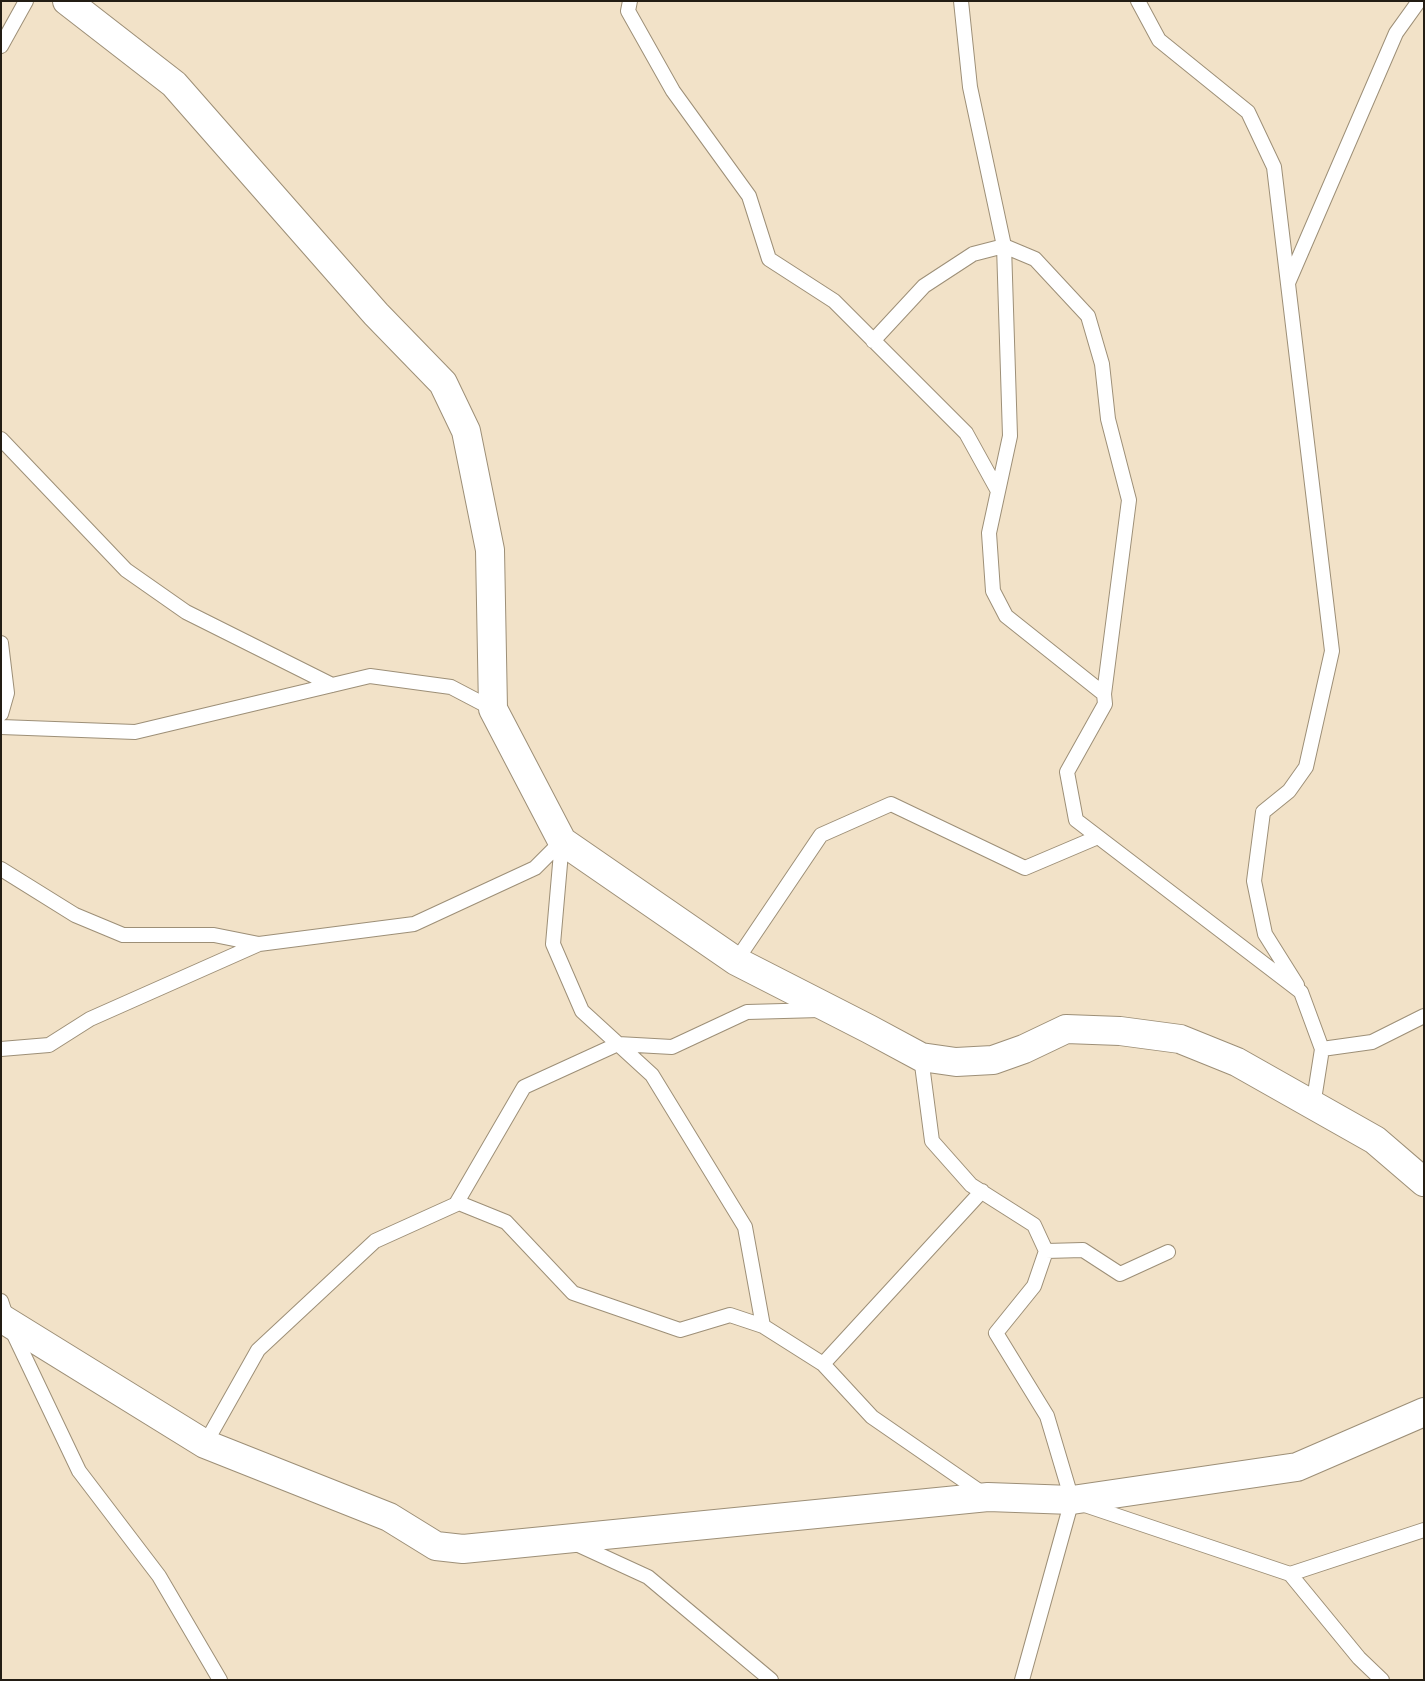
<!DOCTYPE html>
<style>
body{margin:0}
#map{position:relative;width:1425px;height:1681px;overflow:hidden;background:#f2e2c8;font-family:"Noto Sans",sans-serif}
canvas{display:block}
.frame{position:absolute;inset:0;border:2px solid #231d14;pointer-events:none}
</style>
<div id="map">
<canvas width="1425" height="1681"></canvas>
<div class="frame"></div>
</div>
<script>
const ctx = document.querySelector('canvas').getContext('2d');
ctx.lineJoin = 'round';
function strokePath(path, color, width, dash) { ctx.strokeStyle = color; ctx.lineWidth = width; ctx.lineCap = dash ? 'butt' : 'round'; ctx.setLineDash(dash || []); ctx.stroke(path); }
const lane = new Path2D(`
 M630,1L628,11L673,91L749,196L769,259L834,301L966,433L998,491
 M961,1L970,87L1004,246L1010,436L989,533L993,591L1006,616L1104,694L1105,704L1067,772L1076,820L1301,992L1322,1049L1313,1106
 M1138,1L1159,40L1248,112L1274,167L1332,651L1306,767L1289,791L1263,812L1254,881L1265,934L1297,985
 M1,46L26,1
 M1288,283L1396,33L1419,1
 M873,341L924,286L973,254L1004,246L1035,259L1088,316L1102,364L1108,419L1129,500L1104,694
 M1,439L126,570L186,612L332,685
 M1,643L7,693L1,714
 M1,727L135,732L370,676L451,687L493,709
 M562,841L553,944L582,1011L652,1075L745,1227L763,1326L823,1364L872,1417L985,1495
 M1,869L75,915L123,935H214L259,944
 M736,961L821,835L891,804L1025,868L1098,837
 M1,1049L49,1045L90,1019L259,944L414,924L535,868L562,841
 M1322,1049L1372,1042L1424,1016
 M921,1057L932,1141L971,1185L1034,1225L1046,1251L1034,1286L996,1333L1047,1416L1072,1500L1022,1680
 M456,1204L524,1087L618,1044L672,1047L747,1012L820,1010
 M1046,1251L1083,1250L1120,1274L1168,1252
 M1,1301L8,1322L79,1471L159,1576L220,1680
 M823,1364L982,1191
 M205,1444L258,1350L375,1241L459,1203L506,1222L573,1293L680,1330L730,1315L763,1326
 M1082,1504L1290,1574L1359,1658L1382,1680
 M574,1543L648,1577L771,1680
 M1290,1574L1424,1530`);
const street = new Path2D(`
 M67,1L174,84L376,314L443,383L466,431L490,550L493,709L562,841L736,961L869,1029L921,1057L956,1062L993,1060L1024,1049L1066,1029L1120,1031L1180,1039L1237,1062L1375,1140L1424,1182
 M1,1318L205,1444L389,1517L436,1546L463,1549L988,1497L1072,1500L1297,1467L1424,1412`);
strokePath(lane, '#9d8f77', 16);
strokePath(street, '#9d8f77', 30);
strokePath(lane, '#fff', 14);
strokePath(street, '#fff', 28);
</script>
